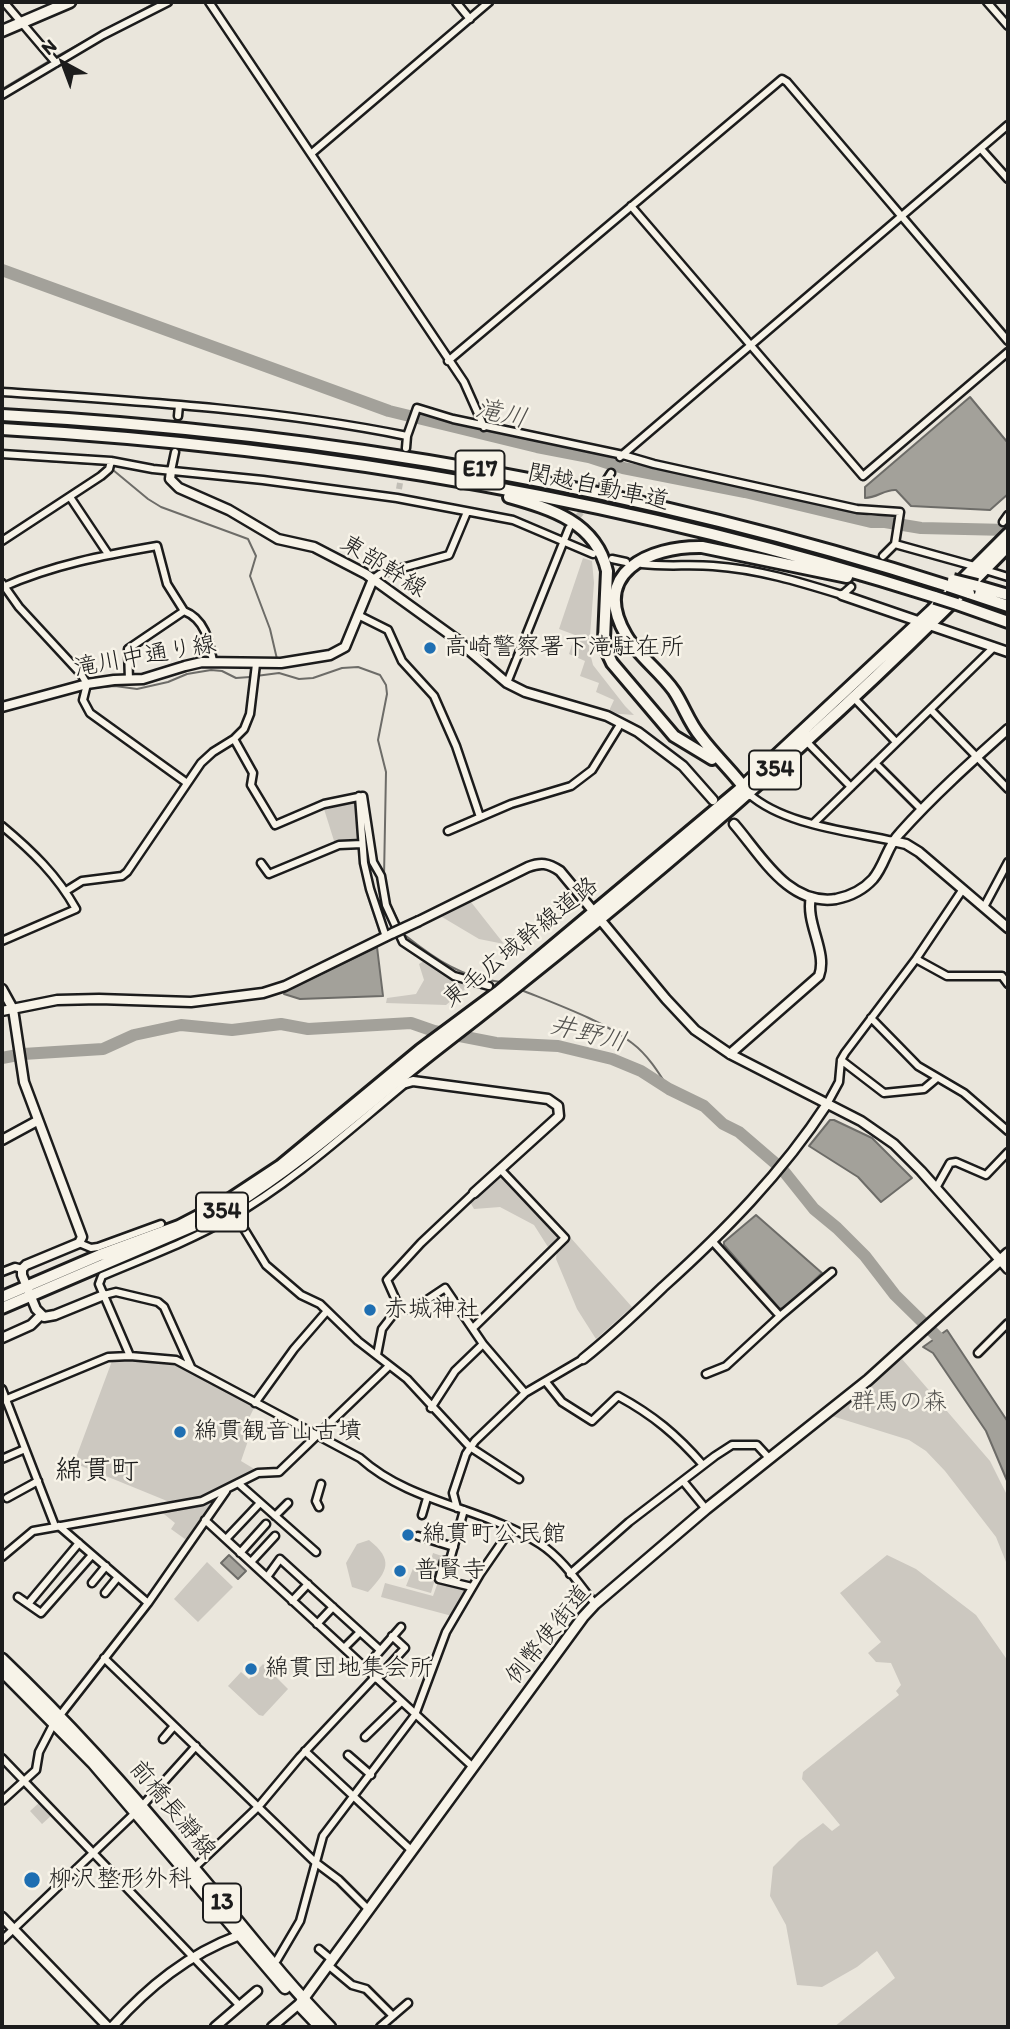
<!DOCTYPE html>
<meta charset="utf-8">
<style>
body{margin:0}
#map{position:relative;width:1010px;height:2029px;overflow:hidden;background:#eae6dc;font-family:Itim,sans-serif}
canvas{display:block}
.frame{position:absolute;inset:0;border:4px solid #1c1c1c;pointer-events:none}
.north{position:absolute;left:28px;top:28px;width:70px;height:70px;-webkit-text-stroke:5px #f7f3e8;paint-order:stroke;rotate:319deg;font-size:19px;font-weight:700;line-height:28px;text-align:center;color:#1c1c1c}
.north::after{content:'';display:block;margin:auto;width:24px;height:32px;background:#1c1c1c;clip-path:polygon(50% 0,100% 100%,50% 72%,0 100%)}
</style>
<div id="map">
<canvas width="1010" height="2029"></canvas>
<div class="frame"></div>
<div class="north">N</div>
</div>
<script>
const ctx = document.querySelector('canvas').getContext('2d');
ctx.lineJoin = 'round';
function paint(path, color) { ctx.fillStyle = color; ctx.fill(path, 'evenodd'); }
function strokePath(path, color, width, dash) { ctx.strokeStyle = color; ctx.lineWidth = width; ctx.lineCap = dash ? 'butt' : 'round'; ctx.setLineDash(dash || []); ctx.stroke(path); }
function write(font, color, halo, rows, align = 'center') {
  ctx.font = font + ' Itim,"Klee One",sans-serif'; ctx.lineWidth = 5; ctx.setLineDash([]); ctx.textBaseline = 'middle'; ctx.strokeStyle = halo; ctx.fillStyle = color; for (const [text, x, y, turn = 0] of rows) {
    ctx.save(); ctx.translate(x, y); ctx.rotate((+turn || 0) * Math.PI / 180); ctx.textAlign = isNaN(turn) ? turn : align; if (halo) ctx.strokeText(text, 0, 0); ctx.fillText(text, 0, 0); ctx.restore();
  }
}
paint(new Path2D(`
 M583,558L592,561L594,583L589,649L593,665L625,706L634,715L608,713L614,700L596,692L599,683L580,676L585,661L569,654L575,635L559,629Z
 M354,800L358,808L360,837L358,840L335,844L324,809Z
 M471,902L504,944L479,939L442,917Z
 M427,959L470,983V985L446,1005L386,1003L387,998L416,994L424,980L419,964Z
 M499,1175L557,1236L558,1238L548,1247L534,1225L500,1207L474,1209L470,1202Z
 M570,1237L632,1307L596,1339L577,1309L556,1259L557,1250Z
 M129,1359L176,1362L255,1406L248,1420L251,1432L241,1461L256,1470L227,1485L189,1542L171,1529L175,1523L159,1510L172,1503L74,1463L112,1361Z
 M902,1359L990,1461L1008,1497V1567L996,1537L945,1471L926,1451L909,1440L832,1416Z
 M369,1540C394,1560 388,1571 368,1592L352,1587L346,1563L357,1544Z
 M433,1553L442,1556L431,1593L406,1586L414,1566L428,1569Z
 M887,1555L916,1569L976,1615L1008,1661V2027H834L895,1978L877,1951L857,1967L822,1987L797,1985L786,1925L770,1896L773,1867L799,1841L823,1823L832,1831L840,1825L802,1779L803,1772L899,1695L896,1691L901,1685L891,1663L876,1662L868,1653L881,1642L840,1593Z
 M207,1562L233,1587L198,1622L174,1599Z
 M438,1582L468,1590L452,1616L381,1597L385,1583L433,1596Z
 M263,1664L288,1689L263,1716L259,1715L228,1686L241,1672L249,1679Z
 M40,1802L52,1815L42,1824L30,1811Z`), '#ccc8c0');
const water = new Path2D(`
 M970,397L1008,443V494L990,510L911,506L896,490C885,489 877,498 865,498V487Z
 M377,947L383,996L300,999L284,994L285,991Z
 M830,1120H834L872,1138L912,1178L881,1202L858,1177L809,1146Z
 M756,1215L822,1273L784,1309L779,1308L724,1245V1242Z
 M947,1330L1008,1422V1483L986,1431L933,1353L923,1347Z
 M229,1555L246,1571L238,1579L221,1563Z`);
paint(water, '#a3a19a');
strokePath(water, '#6d6c68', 2);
strokePath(new Path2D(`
 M54,58L157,2
 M2,89L49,61
 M2,458L107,465L148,499L161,507L248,539L256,556L250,576L270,629L277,659
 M256,676L279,673L299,679L313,678L342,668L358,667L380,675L386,685L387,694L378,740L386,772L384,877
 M90,688L115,686L137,689L168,682L187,674L211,670L222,671L236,678L250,677
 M388,900L400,925
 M406,936C435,959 464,979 501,982
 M519,989C553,1003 604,1021 632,1043C648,1055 659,1073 669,1089`), '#6d6c68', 2);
strokePath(new Path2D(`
 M2,270L389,411L537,447L589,457L623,468L745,492L871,522H885L921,528L1008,530
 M2,1058L23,1054L103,1049L134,1035L181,1025L232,1030L281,1024L308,1029L411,1023L434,1031L496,1043L558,1046L612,1059L641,1071L669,1089L704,1106L723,1124L739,1132L782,1169L814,1209L837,1228L865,1256L895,1295L949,1348`), '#a3a19a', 12);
strokePath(new Path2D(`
 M175,452L178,416
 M399,489L406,448
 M572,524L604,484
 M851,587L875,564`), '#c1beb6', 6, [6, 3]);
const minor = new Path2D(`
 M4,2L56,63
 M209,2L464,382L484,427
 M456,2L470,19
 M987,2L1008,26
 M2,95L103,35L168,2
 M981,149L1008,179
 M312,153L489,2
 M631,206L863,476L1008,352
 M448,361L782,79L787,82L1008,341
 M2,392C137,401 274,409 407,436
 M178,416L179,405
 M406,448L407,436L417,408L453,419L623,455L654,464L857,509L900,512L895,544L883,556
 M2,454L111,461L153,469L263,480L397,498L513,520L593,554
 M620,457L1008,125
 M171,471L175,452
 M604,484L611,473
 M70,497L108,554
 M1003,522L1008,515
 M2,541L101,476L109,469L111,461
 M895,544L974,566
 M612,559L626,562
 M642,564C666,567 690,564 713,566C758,569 800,582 842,595L851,587
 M985,570L1008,577
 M373,579L380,574L449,555L467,512
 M2,583L19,607L81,674L87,684L83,700L90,713L187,783
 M3,587C52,565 105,555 157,546L167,584L184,611
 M358,615L388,630L402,661L434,696L456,746L480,817
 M129,680L128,649L184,611C205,619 209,641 213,661
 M507,683L569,528
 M853,697L896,742
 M931,710L1008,789
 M234,739L253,773L251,785L275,825L324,804L363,796L373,862L381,876L386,905L403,942L454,976L489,986
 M806,741L851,787
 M875,763L922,810
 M749,794C784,825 848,831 893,841
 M359,796L364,863L370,889L386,937
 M814,823L994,647
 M2,826C32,851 57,875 76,909L2,941
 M448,831L511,804L571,786L592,770L621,723
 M261,863L269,874L339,845L362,844
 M66,891L82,881L122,876L127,872L201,763L213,752L234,739L244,729L250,714L256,664
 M984,907L1008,862
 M916,959L947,976H1002L1008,984
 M871,1018L918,1066L964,1093L1008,1131
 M841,1060L884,1093L924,1089L937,1078
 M827,1104L839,1082L841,1060L845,1053L916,959L963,889
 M936,1188L950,1163L956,1162L986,1175L1008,1152
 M235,1214L266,1265L301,1295L320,1304L358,1341L407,1379L470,1447L519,1479
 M713,1242L780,1316
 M79,1243L91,1248L98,1247L161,1224
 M2,1272L15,1267L22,1269
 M104,1295L116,1292L158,1302L164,1307L191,1367
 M399,1307L387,1280L421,1243L474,1193
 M473,1328L565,1238L500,1169
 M978,1353L1008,1323
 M377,1355L382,1329L399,1307L412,1310L445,1288L483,1344L525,1393
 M130,1356L99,1284L102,1276C144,1258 188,1242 228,1219C293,1182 349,1130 406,1083
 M706,1374L726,1366L780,1316L832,1272
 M546,1382L562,1402L592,1421L618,1396C653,1415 677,1435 703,1465
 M2,1389L55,1526
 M2,1401L108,1357L130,1356L176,1360L360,1458C411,1504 483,1507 540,1544C562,1558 579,1584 595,1604
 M255,1403L294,1349L327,1311
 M431,1408L455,1371L483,1344
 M2,1459L25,1449
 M683,1481L706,1509
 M238,1483L316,1552
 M7,1498L38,1481
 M319,1507L316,1501L321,1484
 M457,1508L453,1493L466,1454L475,1441L525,1393L583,1359
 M464,1510L450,1560L444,1561L439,1579L472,1587
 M422,1515L427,1498
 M275,1516L288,1503
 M205,1520L473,1767
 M59,1526L148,1603
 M418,1536L454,1547
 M226,1539L260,1503
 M240,1553L266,1524
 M2,1557L33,1531L202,1501L258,1473L279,1472L389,1366
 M251,1562L275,1536
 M570,1574L629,1522L715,1456L732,1445H757L769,1458
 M267,1577L280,1559L380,1650
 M92,1583L106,1566
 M105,1593L118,1577
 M18,1597L28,1604L79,1543
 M292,1601L308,1584
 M28,1604L41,1613L92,1555
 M317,1624L333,1607
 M344,1648L360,1632
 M104,1658L315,1862L339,1880L368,1909
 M365,1668L401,1627
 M377,1679L405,1648L392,1636
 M365,1737L401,1702
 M163,1739L174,1726
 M305,1751L411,1850
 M348,1755L371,1775
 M2,1758L240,2006
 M2,1801L36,1770L39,1752L54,1723L148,1603L226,1491
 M142,1806L196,1746
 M194,1868L259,1806L300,1757L375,1677
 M2,1940L136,1812
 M319,1949L332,1960
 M272,1963L277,1960L300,1921L323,1836L415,1715L446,1632L480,1574L511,1529
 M328,1965L352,1985L366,1989L393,2016
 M380,2027L408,2003`);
const tertiary = new Path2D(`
 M171,471L170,479L179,488L229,510L278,539L314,547L366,574L456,639L507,683L525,692L607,716L638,732L683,766L713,800
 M842,595L1008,652
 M2,707L87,684L114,680L143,679L185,666L202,662L281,663L330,655L345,647L373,579
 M734,824C761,855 788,906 836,899C851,896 863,890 873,879C885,865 887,846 900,833C933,796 971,762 1008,729
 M893,841L906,844L919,852L1008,928
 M419,921L528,867C541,862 548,863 560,871L666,999L695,1030L730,1054L861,1121L894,1144L921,1171L1008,1269
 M2,989L13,1009L24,1082L82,1237L79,1243L26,1265L22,1269V1275L36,1309L44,1317L55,1315L104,1295
 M2,1011L57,1000L99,999L191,1002L263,993L285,986L393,933
 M730,1054L819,976C828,952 805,923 811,897
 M406,1083L413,1081L548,1099L558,1106L559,1116L474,1193
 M2,1140L37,1121
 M2,1338L31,1325L41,1315
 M583,1359C611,1337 637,1312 663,1287C724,1232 782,1173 827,1104
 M2,1917L108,2027
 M112,2027C148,1987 188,1954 240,1935
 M215,2027L257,1991
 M272,2027L299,2004`);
const secondary = new Path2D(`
 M301,2002L583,1617L595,1604L706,1509L868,1380L1008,1253`);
const primary = new Path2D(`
 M2,31L70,2
 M2,1659C70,1724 132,1793 192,1866C238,1920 281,1977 330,2027
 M2,1671L93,1763L285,1988
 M301,2007L320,2027`);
const trunk = new Path2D(`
 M231,1207C305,1161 369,1102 437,1049C638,893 831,729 1008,546
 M2,1297L100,1255L179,1226L227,1201L280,1166L420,1050L498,992L739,790L931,611L1008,534
 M2,1308L205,1221`);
const motorway = new Path2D(`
 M2,415C322,432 642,488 948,586
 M2,429C318,447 633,501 935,597
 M509,497C551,509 596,522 607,571L604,639L605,648L612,663L674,736L712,759
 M977,586L1008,595
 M969,593L1008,606
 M957,604L1008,622
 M749,794C735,774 716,757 701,737C689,723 684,706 674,691C660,671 638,656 626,635C590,573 649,546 702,547L847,577`);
strokePath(minor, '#1c1c1c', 11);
strokePath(tertiary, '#1c1c1c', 13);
strokePath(secondary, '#1c1c1c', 14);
strokePath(primary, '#1c1c1c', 15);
strokePath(trunk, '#1c1c1c', 16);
strokePath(motorway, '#1c1c1c', 16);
strokePath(minor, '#f7f3e8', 6);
strokePath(tertiary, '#f7f3e8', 8);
strokePath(secondary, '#f7f3e8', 9);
strokePath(primary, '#f7f3e8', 10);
strokePath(trunk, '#f7f3e8', 10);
strokePath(motorway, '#f7f3e8', 10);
const tertiaryBridge = new Path2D(`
 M393,933L419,921`);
const motorwayBridge = new Path2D(`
 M953,580L977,586
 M948,586L969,593
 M935,597L957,604`);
strokePath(tertiaryBridge, '#1c1c1c', 13, []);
strokePath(motorwayBridge, '#1c1c1c', 16, []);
strokePath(tertiaryBridge, '#f7f3e8', 8);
strokePath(motorwayBridge, '#f7f3e8', 10);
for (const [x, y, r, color] of [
 [430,648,7,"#1f6fb2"],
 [370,1310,7,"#1f6fb2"],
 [180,1432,7,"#1f6fb2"],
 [408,1535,7,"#1f6fb2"],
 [400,1571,7,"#1f6fb2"],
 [251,1669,7,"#1f6fb2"],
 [32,1880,9,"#1f6fb2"]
]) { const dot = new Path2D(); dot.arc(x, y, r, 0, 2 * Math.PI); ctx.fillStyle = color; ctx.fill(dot); strokePath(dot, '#f7f3e8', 2.5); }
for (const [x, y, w] of [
 [480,470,49],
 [775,770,52],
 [222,1212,52],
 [222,1903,38]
]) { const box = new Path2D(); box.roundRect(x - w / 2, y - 19.5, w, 39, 5); ctx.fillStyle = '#f7f3e8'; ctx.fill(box); strokePath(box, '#1c1c1c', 2); }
write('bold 23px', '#1c1c1c', null, [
 ["E17",480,470],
 ["354",775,770],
 ["354",222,1212],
 ["13",222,1903]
]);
write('24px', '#1c1c1c', '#f7f3e8', [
 ["関越自動車道",598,488,12],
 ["東部幹線",383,567,32],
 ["滝川中通り線",145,657,-10],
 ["東毛広域幹線道路",521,943,-39],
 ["例幣使街道",549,1635,-51],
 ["前橋長瀞線",172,1810,50]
]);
write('24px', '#1c1c1c', '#f7f3e8', [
 ["高崎警察署下滝駐在所",444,648],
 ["赤城神社",384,1310],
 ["綿貫観音山古墳",194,1432],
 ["綿貫町公民館",422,1535],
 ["普賢寺",414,1571],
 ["綿貫団地集会所",265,1669],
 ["柳沢整形外科",48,1880]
], 'left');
write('24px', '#51504d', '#f7f3e8', [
 ["群馬の森",899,1403]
]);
write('italic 26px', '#52514e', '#f7f3e8', [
 ["滝川",501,415,13],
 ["井野川",588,1035,14]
]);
write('28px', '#1c1c1c', '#f7f3e8', [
 ["綿貫町",97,1472]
]);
</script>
